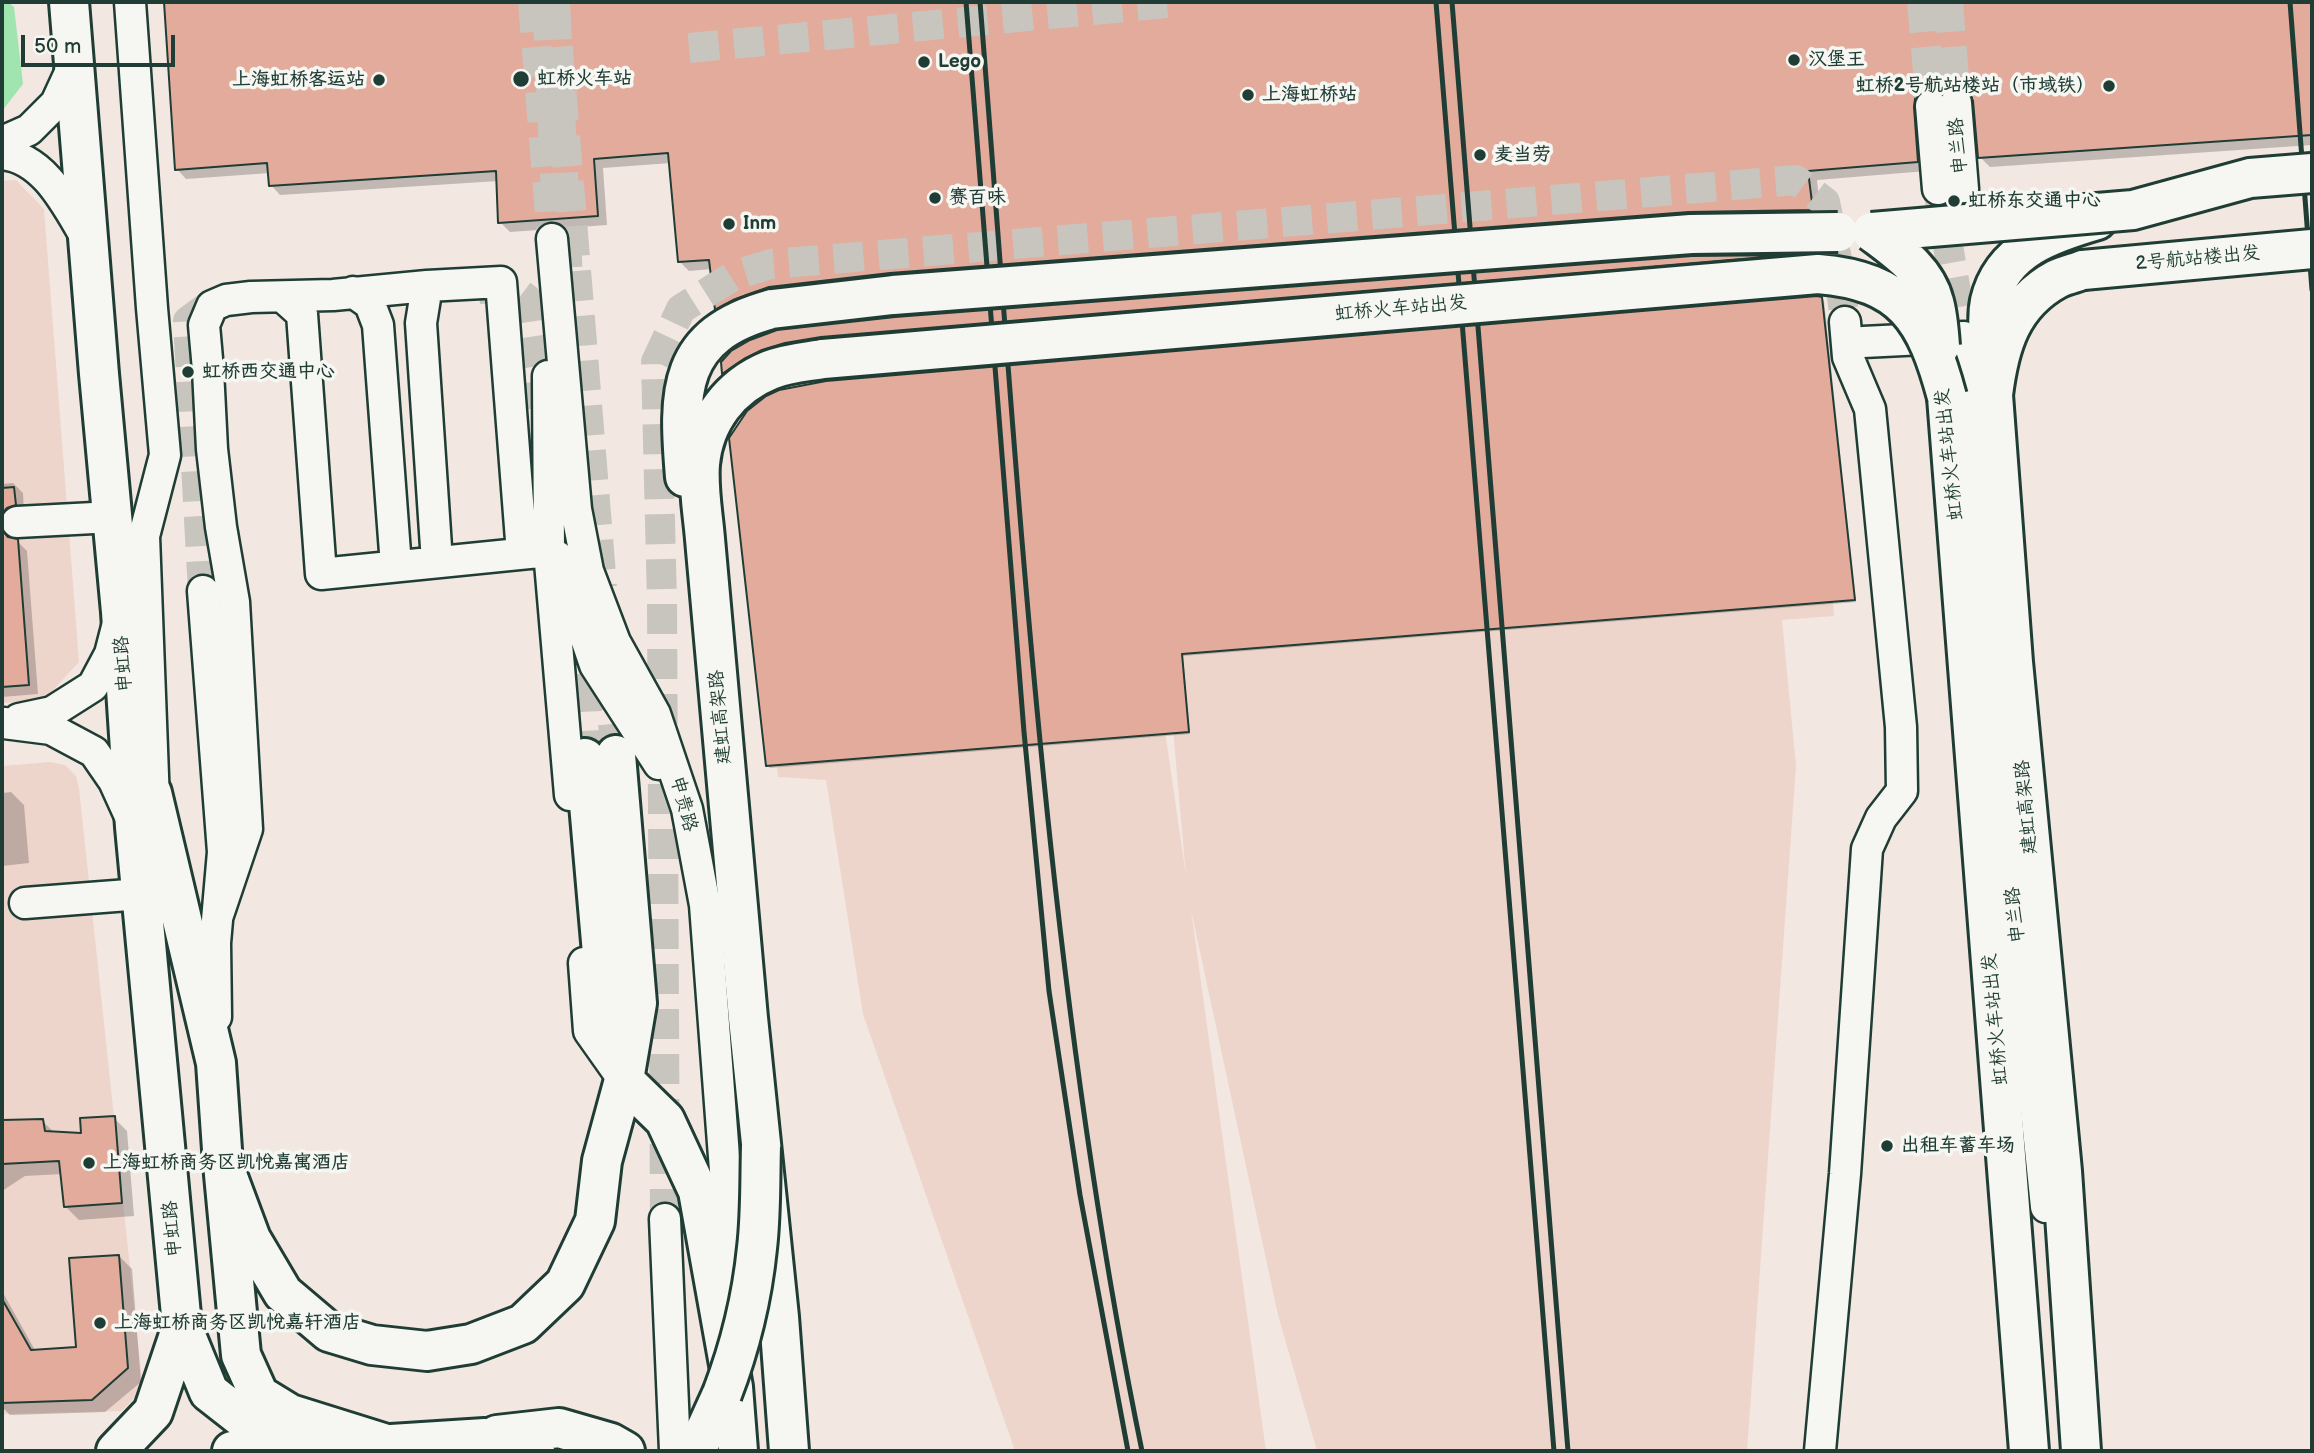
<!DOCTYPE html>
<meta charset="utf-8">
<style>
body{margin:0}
#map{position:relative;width:2314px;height:1453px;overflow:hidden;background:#f2e7e1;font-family:"Balsamiq Sans",sans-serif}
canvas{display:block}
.frame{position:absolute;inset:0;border:4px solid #1f3d34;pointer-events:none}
.scale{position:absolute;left:21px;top:35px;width:154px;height:32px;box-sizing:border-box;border:4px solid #1f3d34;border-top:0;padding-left:9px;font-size:21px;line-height:24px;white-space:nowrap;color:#1f3d34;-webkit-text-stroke:5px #f6f6f2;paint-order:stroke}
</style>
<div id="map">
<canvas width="2314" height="1453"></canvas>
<div class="frame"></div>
<div class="scale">50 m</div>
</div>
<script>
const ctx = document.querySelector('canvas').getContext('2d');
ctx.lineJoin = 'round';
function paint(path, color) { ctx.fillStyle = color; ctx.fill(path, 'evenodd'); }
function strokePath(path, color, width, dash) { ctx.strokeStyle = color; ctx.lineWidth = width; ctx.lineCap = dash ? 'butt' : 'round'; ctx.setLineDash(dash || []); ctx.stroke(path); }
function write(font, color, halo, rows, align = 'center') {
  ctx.font = font + ' "Balsamiq Sans","LXGW WenKai TC",sans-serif'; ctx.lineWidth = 7; ctx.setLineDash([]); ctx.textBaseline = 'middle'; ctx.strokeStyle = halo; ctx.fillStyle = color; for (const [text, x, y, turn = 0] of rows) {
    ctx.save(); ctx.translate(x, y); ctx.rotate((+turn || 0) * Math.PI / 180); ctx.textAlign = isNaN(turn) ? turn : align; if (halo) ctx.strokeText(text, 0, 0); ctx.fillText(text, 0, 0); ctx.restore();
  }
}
paint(new Path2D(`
 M709,2H1102L1165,731L1186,876L1109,2H1787L1834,616L1782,620L1796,766L1747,1451H1317L1278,1315L1191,910L1266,1451H1015L863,1014L826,780L778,777Z
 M16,180L44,209L79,662L44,700L2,703V181Z
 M50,762L65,765L76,776L79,788L143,1390L121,1411L2,1414V766Z`), '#eed5cc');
paint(new Path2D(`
 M2,2H8L14,7L23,84L2,111Z`), '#a0e4af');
paint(new Path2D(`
 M165,2H2312V145L1990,167L1980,157L1973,96L1965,95L1927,171L1817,180L1821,220L726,319L717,309L712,269L689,271L679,261L671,163L603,168L607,225L510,232L500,222L498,181L280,195L271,185L270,173L186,179L177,169Z
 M1788,257L825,339L788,345L765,351L726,376L722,362L750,342L1692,258Z
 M1821,298L1824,301L1856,602L1183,656L1190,734L770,768L767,765Z
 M13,483L23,493L24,514L11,523L9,534L10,539L17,541L27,551L38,694L2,697V484Z
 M11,792L24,805L29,863L2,866V793Z
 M114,1118L127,1131L134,1216L79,1220L66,1207L62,1174L25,1176L2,1191V1122L42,1121L55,1133L83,1135Z
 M119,1256L132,1269L141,1382L105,1412L10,1415L2,1407V1291L36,1352L78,1348Z`), '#0003');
const building = new Path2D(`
 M164,2H2312V135L1978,158L1973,101L1970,93L1964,88L1954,86L1947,88L1942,93L1938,90L1929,89L1921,92L1915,99L1914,107L1918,162L1808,171L1813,210L1689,212L890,273L769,287L733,300L715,310L709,260L678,262L668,153L594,159L598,216L498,223L496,171L269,186L267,163L175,170Z
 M1789,255L821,337L785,343L762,350L744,359L722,374L721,362L731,351L750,340L777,330L895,317L1692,256Z
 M1817,296L1822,297L1855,600L1182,654L1189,732L766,766L729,438L747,411L766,396L779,390L826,381Z
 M14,487L16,505L7,508L2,514V488Z
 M2,530L8,537L18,539L29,685L2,687Z
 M115,1116L122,1203L64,1207L59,1161L2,1164V1120L43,1119L45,1131L81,1133L80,1118Z
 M119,1255L128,1368L92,1400L2,1403V1299L31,1350L76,1347L69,1258Z`);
paint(building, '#e3ab9b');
strokePath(building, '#1f3d34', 2);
strokePath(new Path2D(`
 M533,2L552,239
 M554,2L602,587
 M1922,2L1931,106
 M1948,2L1956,103
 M689,48L1178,2
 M1938,189L1964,337
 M479,289L511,287L527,299L543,407
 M203,591L188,321L207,307L227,306
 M609,679L616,755
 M665,1219L662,601L656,362L681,309L735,275L771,264L1796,180L1825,202L1838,264L1845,322`), '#c8c5be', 30, [30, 15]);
strokePath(new Path2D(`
 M551,2L564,281
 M578,617L585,758`), '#c8c5be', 38, [38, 19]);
const minor = new Path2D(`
 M130,2L152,308L165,455L144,536L154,802
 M1956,103L1963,189
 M1931,106L1938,189
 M2,142L29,130L56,103L74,64
 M2,154C45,158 67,206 87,239
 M552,239L576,509L588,571L615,642L655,714L687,809L705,905L729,1223L731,1299
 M427,286L421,323L437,562
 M353,292L370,304L378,325L396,566
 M283,297L302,314L321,574L549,551L558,557L595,665L659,764
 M1863,342L1964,337L2008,837L2046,1207
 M548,376L549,551L570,795
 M17,522L113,517
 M203,591L223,852L215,943L216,1017
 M19,719L52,712L93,686L110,654L117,627
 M4,723L51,729L94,752L114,781L129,814
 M25,903L141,894
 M218,915L247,829L234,602L221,527L212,449L208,370L204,325L212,306L226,300L251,297L333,295L427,286L501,282L522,553
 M584,963L589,1031L618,1072
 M665,1219L675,1451
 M1820,1451L1845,1174L1867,849L1881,818L1902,791L1901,727L1870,409L1848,357L1845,322`);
const major = new Path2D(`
 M69,2L99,374L121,612L135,827L182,1326L209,1392L269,1439L329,1448
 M585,758L606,999L620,1064
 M152,793L216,1063L223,1164L241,1355L259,1395L290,1414L386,1444
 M624,1080L665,1120L698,1191L733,1387L738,1451
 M223,1164L251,1239L283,1293L329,1332L372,1345L427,1351L471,1344L523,1324L565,1284L595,1221L602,1161L624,1080L637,1003L616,755
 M497,1435L559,1428L611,1443L625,1451
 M360,1446L485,1438L535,1451
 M116,1451L153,1412L182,1326
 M232,1451L293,1449`);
const highway = new Path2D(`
 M1991,361C1990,342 1986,320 1990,301C2002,249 2052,233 2097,220
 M1947,397L2029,1451
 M685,477C678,391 676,335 772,309
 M696,1451L722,1394
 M789,1451L779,1317L748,1018L705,539C703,514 698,489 700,464C704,421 730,386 770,370C787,363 805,362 823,359
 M2081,1451L2062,1171L2013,662L1993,395C1999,346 2011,304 2057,279C2065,275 2075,273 2083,270`);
strokePath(minor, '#1f3d34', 35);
strokePath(major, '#1f3d34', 44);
strokePath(highway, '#1f3d34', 44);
strokePath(minor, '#f6f6f2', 30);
strokePath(major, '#f6f6f2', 38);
strokePath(highway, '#f6f6f2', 38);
strokePath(new Path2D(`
 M966,2L1024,732L1049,991L1080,1195L1128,1451
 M980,2C1019,486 1044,974 1142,1451
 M1436,2L1554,1451
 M1452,2L1568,1451
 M2290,2L2312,290`), '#1f3d34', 5);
const highwayBridge = new Path2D(`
 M1872,232L2133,210L2250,178L2312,173
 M1872,232C1897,251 1926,270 1934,302C1938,316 1939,332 1940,346
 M2083,270L2312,249
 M772,309L893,295L1691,234L1838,232
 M823,359L1818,274C1904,281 1926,319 1947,397
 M722,1394C740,1347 752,1298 757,1248C761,1215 760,1180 761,1146`);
strokePath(highwayBridge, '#1f3d34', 44, []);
strokePath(highwayBridge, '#f6f6f2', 38);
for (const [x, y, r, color] of [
 [1794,60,7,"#1f3d34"],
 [924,62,7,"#1f3d34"],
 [521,79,9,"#1f3d34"],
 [379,80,7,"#1f3d34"],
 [2109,86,7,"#1f3d34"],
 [1248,95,7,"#1f3d34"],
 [1480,155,7,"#1f3d34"],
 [935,198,7,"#1f3d34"],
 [1954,201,7,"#1f3d34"],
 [729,224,7,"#1f3d34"],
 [188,372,7,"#1f3d34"],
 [1887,1146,7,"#1f3d34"],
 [89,1163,7,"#1f3d34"],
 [100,1323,7,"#1f3d34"]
]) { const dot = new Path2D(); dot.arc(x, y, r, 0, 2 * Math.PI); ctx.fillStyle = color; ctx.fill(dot); strokePath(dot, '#f6f6f2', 2.5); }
write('bold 19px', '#1f3d34', '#f6f6f2', [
 ["汉堡王",1808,60],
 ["Lego",938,62],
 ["虹桥火车站",537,79],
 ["上海虹桥客运站",365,80,"right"],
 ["虹桥2号航站楼站（市域铁）",2095,86,"right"],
 ["上海虹桥站",1262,95],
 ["麦当劳",1494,155],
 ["赛百味",949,198],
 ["虹桥东交通中心",1968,201],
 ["Inm",743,224],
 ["虹桥西交通中心",202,372],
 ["出租车蓄车场",1901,1146],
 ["上海虹桥商务区凯悦嘉寓酒店",103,1163],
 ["上海虹桥商务区凯悦嘉轩酒店",114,1323]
], 'left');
write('19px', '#1f3d34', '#f6f6f2', [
 ["申兰路",1959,146,-95],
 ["2号航站楼出发",2198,259,-5],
 ["虹桥火车站出发",1401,309,-5],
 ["虹桥火车站出发",1950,454,-96],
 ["申虹路",124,664,-94],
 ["建虹高架路",721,717,-95],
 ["申贵路",683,804,75],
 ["建虹高架路",2027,807,-95],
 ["申兰路",2016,915,-96],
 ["虹桥火车站出发",1996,1019,-95],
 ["申虹路",173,1229,-95]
]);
</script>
